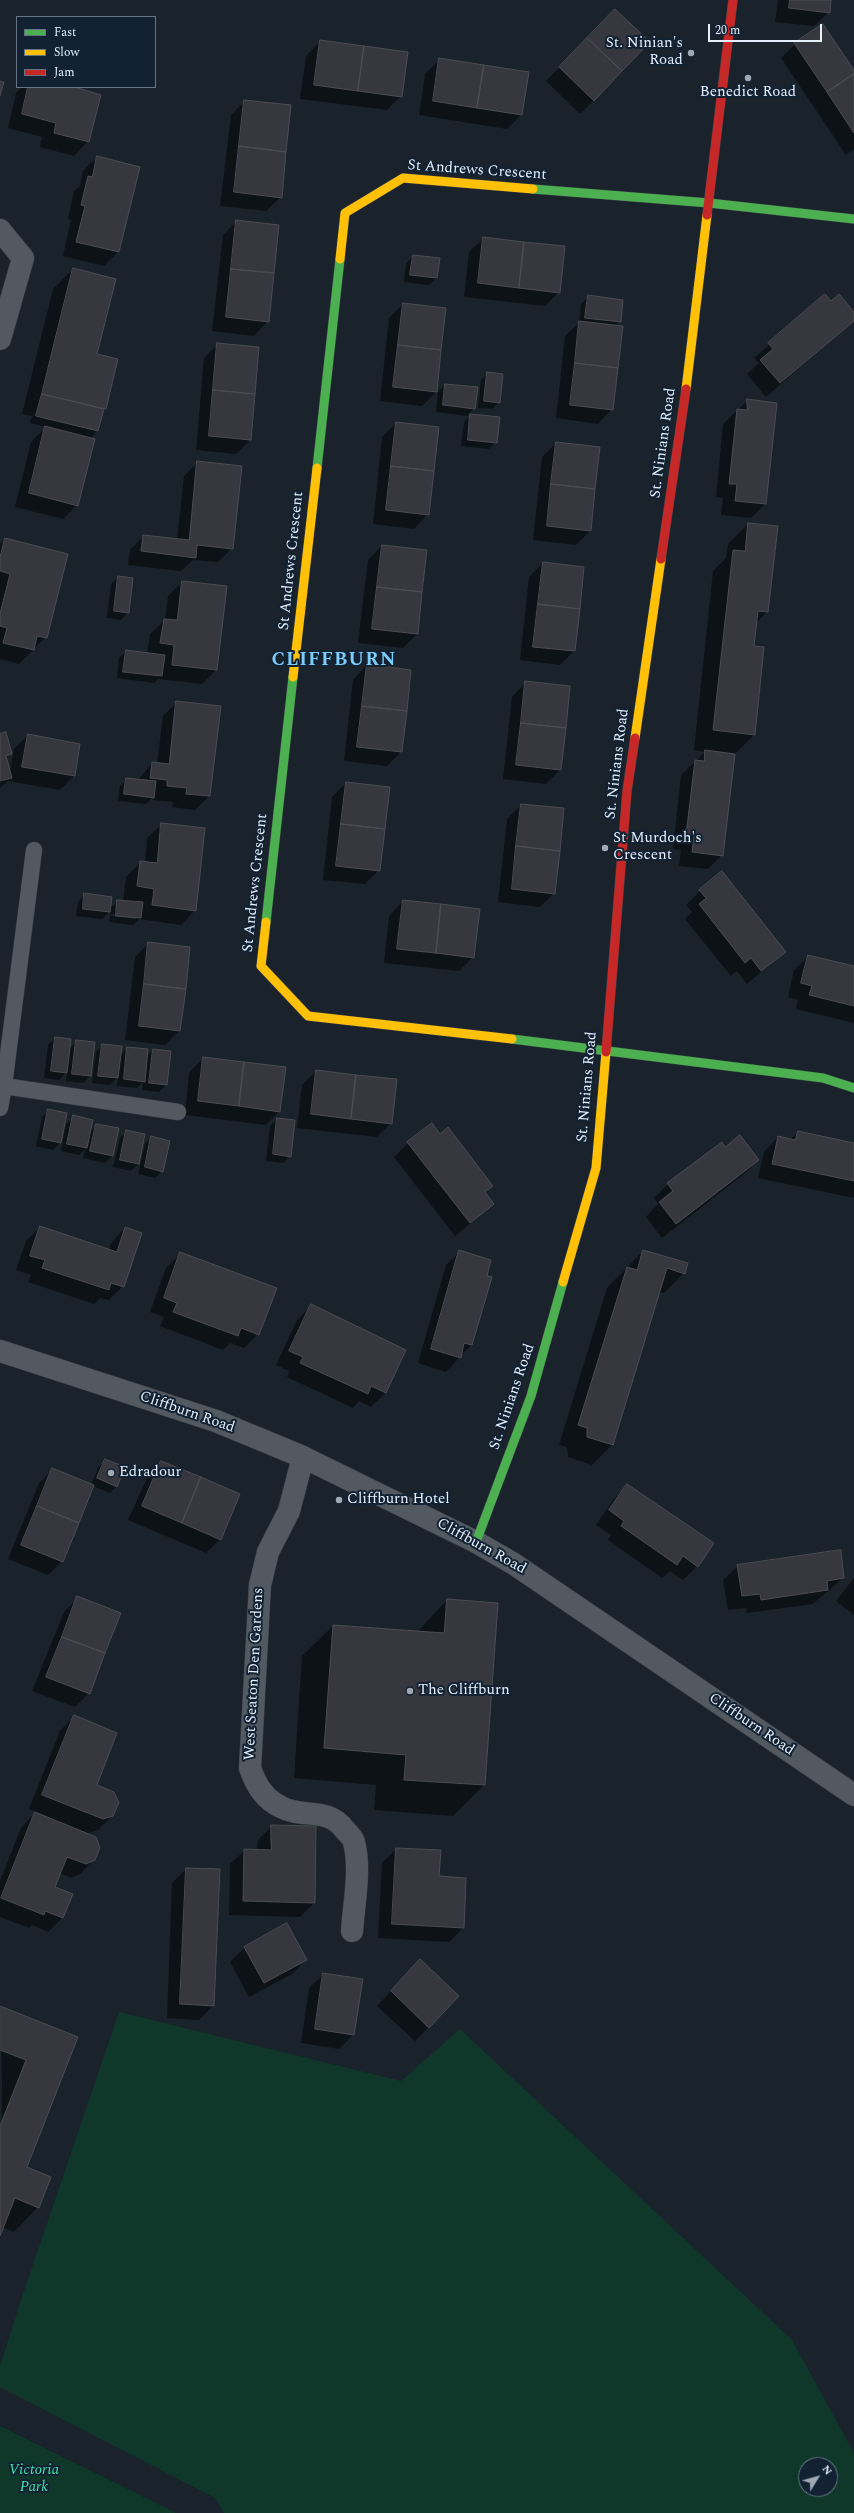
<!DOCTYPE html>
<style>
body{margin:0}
#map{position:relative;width:854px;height:2513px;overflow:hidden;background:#1a222b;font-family:Spectral,serif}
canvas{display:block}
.legend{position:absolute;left:16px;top:16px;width:140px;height:72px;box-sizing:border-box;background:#122233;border:1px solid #677483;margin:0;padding:5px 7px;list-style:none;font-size:12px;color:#e6f0fc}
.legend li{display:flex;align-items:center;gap:8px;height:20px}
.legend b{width:20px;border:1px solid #677483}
.north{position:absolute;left:798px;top:2457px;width:40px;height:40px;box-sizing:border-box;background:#122233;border:1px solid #677483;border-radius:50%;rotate:53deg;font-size:11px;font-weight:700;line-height:16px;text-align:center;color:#e6f0fc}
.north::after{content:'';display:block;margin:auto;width:14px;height:18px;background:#9fa8b3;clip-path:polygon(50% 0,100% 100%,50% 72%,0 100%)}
.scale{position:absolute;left:708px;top:24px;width:114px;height:18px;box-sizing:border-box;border:2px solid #e6f0fc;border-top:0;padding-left:5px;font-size:12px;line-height:14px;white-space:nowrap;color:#e6f0fc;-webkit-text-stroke:3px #122233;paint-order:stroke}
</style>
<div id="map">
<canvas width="854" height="2513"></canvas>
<ul class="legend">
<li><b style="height:5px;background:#4caf50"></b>Fast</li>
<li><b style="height:5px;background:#ffc107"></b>Slow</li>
<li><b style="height:5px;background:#c62828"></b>Jam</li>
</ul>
<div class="north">N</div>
<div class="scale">20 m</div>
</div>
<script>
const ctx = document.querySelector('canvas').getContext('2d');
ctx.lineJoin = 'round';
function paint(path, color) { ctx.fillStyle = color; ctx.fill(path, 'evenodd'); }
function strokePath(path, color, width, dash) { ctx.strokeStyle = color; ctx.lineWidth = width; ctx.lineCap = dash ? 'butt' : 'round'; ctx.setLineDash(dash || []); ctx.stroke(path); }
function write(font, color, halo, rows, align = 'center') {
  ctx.font = font + ' Spectral,serif'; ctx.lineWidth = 4; ctx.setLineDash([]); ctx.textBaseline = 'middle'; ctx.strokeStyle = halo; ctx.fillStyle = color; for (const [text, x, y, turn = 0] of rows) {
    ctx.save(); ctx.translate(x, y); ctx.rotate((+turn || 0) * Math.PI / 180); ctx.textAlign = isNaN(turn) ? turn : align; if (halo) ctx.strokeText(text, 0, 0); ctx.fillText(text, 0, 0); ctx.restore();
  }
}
paint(new Path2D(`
 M119,2012L401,2081L460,2029L792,2340L854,2453V2513H224L215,2498L0,2387V2366L23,2294ZM806,2465H830V2489H806Z
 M0,2426L176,2513H0Z`), '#0f382b');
paint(new Path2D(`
 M778,0H830L829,12L814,26L775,22Z
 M601,24L594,100L580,114L546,81Z
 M320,42L401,96L387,110L300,99L306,56Z
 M795,44L854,72V149L846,155L781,58Z
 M439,60L521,115L507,129L419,115L425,74Z
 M22,87H74L88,141L74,156L40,147L42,137L8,128L16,93Z
 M245,101L281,197L266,211L220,206L231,115Z
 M97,157L139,168L118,252L104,266L63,256L71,220L68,219L74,191L80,186L83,171Z
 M237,221L268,321L254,336L212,331L223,235Z
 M484,238L559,292L545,306L464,297L469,252Z
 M413,256L439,259L437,278L429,285L404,282L406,264Z
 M73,269L96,355L117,360L97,431L90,439L77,505L63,519L15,507L31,442L46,427L30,423L32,416L22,414L53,289Z
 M589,296L620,321L615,326L612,409L598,424L556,418L565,336L579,323L581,304Z
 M825,296L831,303L854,314V320L766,397L747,374L759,363L754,358Z
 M403,304L436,392L422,406L380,401L389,318Z
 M218,344L250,440L236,454L196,450L204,358Z
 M488,373L499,402L492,409L478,408L481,380Z
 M445,385L474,408L467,416L436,412L438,392Z
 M748,400L765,504L751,518L721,515L723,498L716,497L723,424Z
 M471,415L496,442L489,449L461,446L464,422Z
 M396,423L428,514L414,529L373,524L382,437Z
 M556,443L590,531L576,545L533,540L542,457Z
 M198,462L232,548L218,562L193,560L181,571L128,565L130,550L144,536L177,540L184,476Z
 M748,524L767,612L755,624L753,646L754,735L734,755L722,855L708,869L679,866L681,850L673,849L681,775L705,752L694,750L713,571L726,558L728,544Z
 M5,539L46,637L19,664L0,659V544Z
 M382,546L417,634L403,648L358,643L368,560Z
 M543,563L583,568L574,651L560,665L520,660L529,577Z
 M118,577L128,612L121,620L107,618L111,584Z
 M182,582L216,670L202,684L158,679L154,683L117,678L119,658L126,651L147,654L150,634L165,620L168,596Z
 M367,665L401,752L387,766L344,761L353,680Z
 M526,682L569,687L560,770L546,784L503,779L512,697Z
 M177,702L209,796L195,810L172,807L173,802L153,800V797L146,804L118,801L120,786L127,779L138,780L152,763H157L163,716Z
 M0,735L11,753L6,759L10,772L14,749L28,735L79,745L74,776L60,790L8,781L0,788Z
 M346,783L379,870L365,884L323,880L332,797Z
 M521,805L554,893L540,907L498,902L507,819Z
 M162,824L195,910L181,925L139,919L133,925L109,922L111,910L102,919L76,916L78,902L85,894L109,909L118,901H123L126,877L140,863H145L147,838ZM111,914L136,917V919L111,916Z
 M700,891L784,952L747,984L737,971L731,976L685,919L692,912L686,905Z
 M403,901L473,957L459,971L384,963L389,916Z
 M149,943L179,1031L165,1045L125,1040L135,957Z
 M809,956L854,967V1023L796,1009L798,1000L788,997L794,970Z
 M55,1038L69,1049L77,1042L94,1043L90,1076L83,1083L66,1081L67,1072L59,1080L44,1078L48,1045Z
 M103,1045L120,1056L127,1048L146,1057L153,1050L170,1052L166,1085L159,1092L142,1090L143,1082L137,1088L117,1086L118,1077L110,1085L92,1083L96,1052Z
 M203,1058L280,1111L265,1125L185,1115L189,1073Z
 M316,1071L391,1123L377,1137L297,1128L302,1085Z
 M49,1110L66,1114L60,1143L53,1150L36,1146L42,1117Z
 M74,1117L90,1131L96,1125L112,1156L105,1163L83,1158L85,1149L79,1155L61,1151L66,1124Z
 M277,1119L290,1156L283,1163L266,1161L270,1126Z
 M127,1131L144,1135L138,1164L131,1171L113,1167L120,1138Z
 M798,1132L854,1144V1198L758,1178L764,1152L778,1137L790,1140Z
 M440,1135L492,1186L485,1193L493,1204L455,1236L394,1157L408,1143Z
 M152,1137L162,1171L155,1178L138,1174L145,1144Z
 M725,1148L758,1160L744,1174L662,1238L646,1217L658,1204L654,1198L668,1184Z
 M40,1227L109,1250L111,1243L125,1228L123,1286L109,1300L100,1298L94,1304L28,1282L31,1275L16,1270L26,1241Z
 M460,1251L485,1276L471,1345L446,1372L418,1363L446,1265Z
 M643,1251L684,1273L664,1293L659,1292L612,1445L592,1465L568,1457L567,1447L559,1445L607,1288Z
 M181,1253L258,1334L244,1348L230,1343L223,1350L160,1326L164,1317L150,1312L166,1268Z
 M311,1306L405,1350L385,1393L371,1407L359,1401L353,1408L287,1377L289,1371L276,1365L297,1320Z
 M105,1460L117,1486L110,1493L93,1486L62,1561L48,1575L8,1559L39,1483L53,1469L91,1485L98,1468Z
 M162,1462L220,1539L206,1553L128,1520L148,1476Z
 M627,1486L697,1566L683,1580L670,1571L662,1578L608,1540L611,1535L596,1525L613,1500Z
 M738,1566L843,1578L813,1604L747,1613L746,1608L728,1610L723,1580Z
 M854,1578V1615L836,1601Z
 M78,1598L89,1693L75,1707L32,1691L64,1612Z
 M447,1600L497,1604L484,1785L453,1816L374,1810L376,1785L294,1778L302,1656L333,1626L417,1632Z
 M74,1716L96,1786L113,1815L98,1830L89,1833L80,1830L94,1859L80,1874L71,1878L59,1873L53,1888L62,1918L48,1932L32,1925L29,1928L0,1917V1881L21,1828L36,1812L29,1809L60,1731Z
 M272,1826L314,1903L300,1917L229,1915L230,1864L245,1850L257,1851L258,1840Z
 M396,1849L438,1877L463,1928L449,1942L378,1938L382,1863Z
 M186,1869L213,2006L199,2020L167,2018L172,1883Z
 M244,1948L306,1960L292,1974L249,1997L230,1962Z
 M324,1974L362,1980L353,2035L339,2049L301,2043L309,1988Z
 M406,1975L429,2027L415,2041L377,2006Z
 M0,2007L77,2038L26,2168L38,2207L14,2232L2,2227L0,2233L2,2085Z`), '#0007');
const building = new Path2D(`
 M790,0H831L830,13L789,8Z
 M615,9L650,42L622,71L587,38Z
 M823,24L854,70V74L827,92L794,43Z
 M587,38L622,71L594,101L559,67Z
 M320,40L364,46L358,91L314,85Z
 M364,46L408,52L402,97L358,91Z
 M439,58L484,65L477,108L433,101Z
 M484,65L529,72L522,115L477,108Z
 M854,74V133L827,92Z
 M0,81L4,82L0,96Z
 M28,87H75L101,95L89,142L54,133L56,123L22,114Z
 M244,100L291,105L286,152L239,146Z
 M239,146L286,152L282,198L234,192Z
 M97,156L140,167L119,252L76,242L85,206L81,205L88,176L92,177Z
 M236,220L279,225L274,273L231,269Z
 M483,237L524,242L519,288L478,283Z
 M524,242L565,246L560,293L519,288Z
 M413,255L440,258L437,278L410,275Z
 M73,268L116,279L97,354L118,359L106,409L42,394Z
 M231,269L274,273L269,322L226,317Z
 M825,294L831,301L839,294L854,312V321L780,383L760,360L773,349L768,343Z
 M588,295L623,300L621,322L585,318Z
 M403,303L446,308L441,350L398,345Z
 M579,321L623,326L618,368L575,363Z
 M217,343L259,347L255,394L213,390Z
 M398,345L441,350L437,392L393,387Z
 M575,363L618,368L613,410L570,405Z
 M487,372L503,374L500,403L484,401Z
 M445,384L478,387L475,409L443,405Z
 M213,390L255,394L251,440L209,436Z
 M42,394L104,409L98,431L36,416Z
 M747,399L777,403L766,504L735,501L737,484H729L737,409L747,410Z
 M470,414L500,417L497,443L468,440Z
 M396,422L439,427L434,471L391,466Z
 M45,426L95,439L78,506L29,493Z
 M556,442L600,447L595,489L551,484Z
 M197,461L242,466L233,549L197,545L196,558L141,551L143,535L189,540Z
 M391,466L434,471L429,515L386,510Z
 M551,484L595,489L591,531L547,526Z
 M748,523L778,526L768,612L758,611L754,646L764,647L755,735L713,730L733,550L745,551Z
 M5,538L68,554L47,638L37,636L34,650L3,643L7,628L0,626V614L10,574L0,571V558Z
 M382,545L427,550L422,592L377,587Z
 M543,562L584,567L580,609L538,604Z
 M118,576L133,578L129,613L114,611Z
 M182,581L227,586L217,670L172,665L174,645L160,643L164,619L177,620Z
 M377,587L422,592L418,634L372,629Z
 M538,604L580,609L575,651L533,647Z
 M126,650L165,655L162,676L123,672Z
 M367,664L411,670L407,711L362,706Z
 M525,681L570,686L566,728L521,723Z
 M176,701L221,706L210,796L186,794L187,788L167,786V780L150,778L152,762L169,764Z
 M362,706L407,711L402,752L357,747Z
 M521,723L566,728L561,770L516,765Z
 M6,732L12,754L6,756L12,778L0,781V734Z
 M28,734L80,744L75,776L22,767Z
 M705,750L735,754L723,856L692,852L694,836L686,835L695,760L704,761Z
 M126,778L156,781L154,798L124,794Z
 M346,782L390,787L385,829L341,824Z
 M521,804L564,808L560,851L516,846Z
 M161,823L205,828L196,911L152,905L154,889L137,886L140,861L157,863Z
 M341,824L385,829L380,871L336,866Z
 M516,846L560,851L555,894L512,889Z
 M722,871L786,952L761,971L751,958L745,963L699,904L706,898L699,890Z
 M84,893L112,897L110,912L83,909Z
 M117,900L143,902L141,918L116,916Z
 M403,900L441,904L436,953L397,949Z
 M441,904L480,909L474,958L436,953Z
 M148,942L190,947L186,989L144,984Z
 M808,955L854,966V1006L809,995L812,986L801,983Z
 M144,984L186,989L180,1031L139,1026Z
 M55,1037L71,1039L67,1073L51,1071Z
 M76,1040L95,1042L91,1076L72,1074Z
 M102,1044L122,1046L118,1078L98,1076Z
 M127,1047L148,1049L145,1082L124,1079Z
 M153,1049L171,1051L167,1085L149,1083Z
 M203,1057L244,1062L239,1106L198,1101Z
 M244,1062L286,1067L280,1112L239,1106Z
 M316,1070L356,1075L351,1119L311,1114Z
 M356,1075L397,1079L392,1124L351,1119Z
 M48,1109L67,1113L61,1143L42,1139Z
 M73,1115L93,1120L87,1148L67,1144Z
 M277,1118L295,1120L291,1157L273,1154Z
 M432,1123L440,1134L448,1127L493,1186L485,1192L494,1204L470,1223L407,1142Z
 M96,1124L119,1128L113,1156L90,1151Z
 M126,1130L145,1134L139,1164L120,1160Z
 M798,1131L854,1143V1181L772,1164L778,1136L795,1140Z
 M740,1135L759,1160L676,1224L659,1202L673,1191L667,1183L722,1142L725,1147Z
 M151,1136L170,1141L163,1172L145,1167Z
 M40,1226L117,1252L125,1227L142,1233L124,1287L111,1283L109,1290L42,1268L45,1260L30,1256Z
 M459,1250L491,1260L487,1276L492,1277L472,1345L464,1343L461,1358L431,1349Z
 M643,1250L688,1263L685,1274L667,1268L613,1445L587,1437V1428L578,1425L627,1267L637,1270Z
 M180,1252L277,1288L259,1335L241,1328L238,1336L173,1312L177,1303L164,1298Z
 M311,1304L406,1350L386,1393L371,1386L368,1394L300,1363L303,1357L289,1351Z
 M105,1459L125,1467L117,1487L97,1478Z
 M161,1461L201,1477L182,1523L142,1506Z
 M52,1468L94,1485L79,1523L37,1506Z
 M201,1477L240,1494L221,1540L182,1523Z
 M627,1484L714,1543L698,1567L683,1556L677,1565L621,1526L624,1521L609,1510Z
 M37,1506L79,1523L63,1562L21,1545Z
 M841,1550L844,1578L827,1581L828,1590L761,1600L760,1594L742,1596L737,1565Z
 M77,1596L121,1613L105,1653L62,1637Z
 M447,1599L498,1603L485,1785L404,1780L406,1755L324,1748L333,1625L444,1633Z
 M62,1637L105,1653L90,1694L46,1677Z
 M74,1715L117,1733L97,1785L114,1792L119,1803L113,1816L103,1819L42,1795Z
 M35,1812L96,1837L100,1848L95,1860L86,1864L67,1857L55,1887L73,1894L63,1918L45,1911L44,1915L1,1898Z
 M271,1825L316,1826L315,1903L243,1901L244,1849L271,1850Z
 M396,1848L441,1850L439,1876L466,1878L464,1928L392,1924Z
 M186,1868L220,1869L214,2006L180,2004Z
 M287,1923L307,1960L264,1983L244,1947Z
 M420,1959L459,1996L429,2028L391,1991Z
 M323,1973L363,1979L354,2035L315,2029Z
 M0,2006L78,2037L27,2167L51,2177L39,2208L15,2198L0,2236V2126L26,2060L0,2050Z`);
paint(building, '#37373f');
strokePath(building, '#4c4c53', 1);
const lane = new Path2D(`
 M4,1086L34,850
 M0,1108L4,1086L178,1112`);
const street = new Path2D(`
 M0,230L23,258L0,339
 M0,1351L216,1421L303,1457L476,1542L514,1564L854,1795
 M303,1457L289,1511L268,1552L260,1585L250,1768C256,1785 264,1799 281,1807C303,1819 327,1806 345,1830C349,1834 353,1838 354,1842C361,1870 354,1902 352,1931`);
const fast = new Path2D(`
 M533,189L709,203L854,219
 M317,468L340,259
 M266,922L293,677
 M512,1039L823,1078L854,1088
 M476,1542L531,1396L563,1282`);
const slow = new Path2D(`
 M340,259L345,213L403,178L533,189
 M686,389L707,215
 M293,677L317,468
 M635,738L661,559
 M266,922L261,966L308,1016L512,1039
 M563,1282L596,1168L606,1052`);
const jam = new Path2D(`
 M707,215L733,0
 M661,559L686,389
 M606,1052L627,791L635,738`);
strokePath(lane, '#373d45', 17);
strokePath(street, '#373d45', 23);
strokePath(fast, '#373d45', 10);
strokePath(slow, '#373d45', 10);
strokePath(jam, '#373d45', 10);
strokePath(lane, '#525961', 16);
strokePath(street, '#525961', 22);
strokePath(fast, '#4caf50', 9);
strokePath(slow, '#ffc107', 9);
strokePath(jam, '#c62828', 9);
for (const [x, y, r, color] of [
 [691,53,4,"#9fa8b3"],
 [748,78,4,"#9fa8b3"],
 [605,848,4,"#9fa8b3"],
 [111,1473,4,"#9fa8b3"],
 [339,1500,4,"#9fa8b3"],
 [410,1691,4,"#9fa8b3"]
]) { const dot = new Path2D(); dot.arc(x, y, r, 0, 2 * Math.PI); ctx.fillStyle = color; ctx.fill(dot); strokePath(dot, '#122233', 1.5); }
write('15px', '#e6f0fc', '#122233', [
 ["St. Ninian's",683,44,"right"],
 ["Road",683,61,"right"],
 ["Benedict Road",748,93,"center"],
 ["St Murdoch's",613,839],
 ["Crescent",613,856],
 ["Edradour",119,1473],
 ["Cliffburn Hotel",347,1500],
 ["The Cliffburn",418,1691]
], 'left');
write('15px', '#e6f0fc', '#122233', [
 ["St Andrews Crescent",477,171,4],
 ["St. Ninians Road",664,443,-82],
 ["St Andrews Crescent",292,561,-84],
 ["St. Ninians Road",618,764,-83],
 ["St Andrews Crescent",256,883,-84],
 ["St. Ninians Road",588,1087,-85],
 ["St. Ninians Road",513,1397,-71],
 ["Cliffburn Road",187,1413,19],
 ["Cliffburn Road",481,1547,29],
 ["West Seaton Den Gardens",255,1674,-87],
 ["Cliffburn Road",751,1725,34]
]);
write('italic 15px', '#43e2aa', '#122233', [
 ["Victoria",34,2471],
 ["Park",34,2488]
]);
ctx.letterSpacing = '1px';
write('bold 19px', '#7dccf9', '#122233', [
 ["CLIFFBURN",334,661]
]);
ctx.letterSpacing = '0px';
</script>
